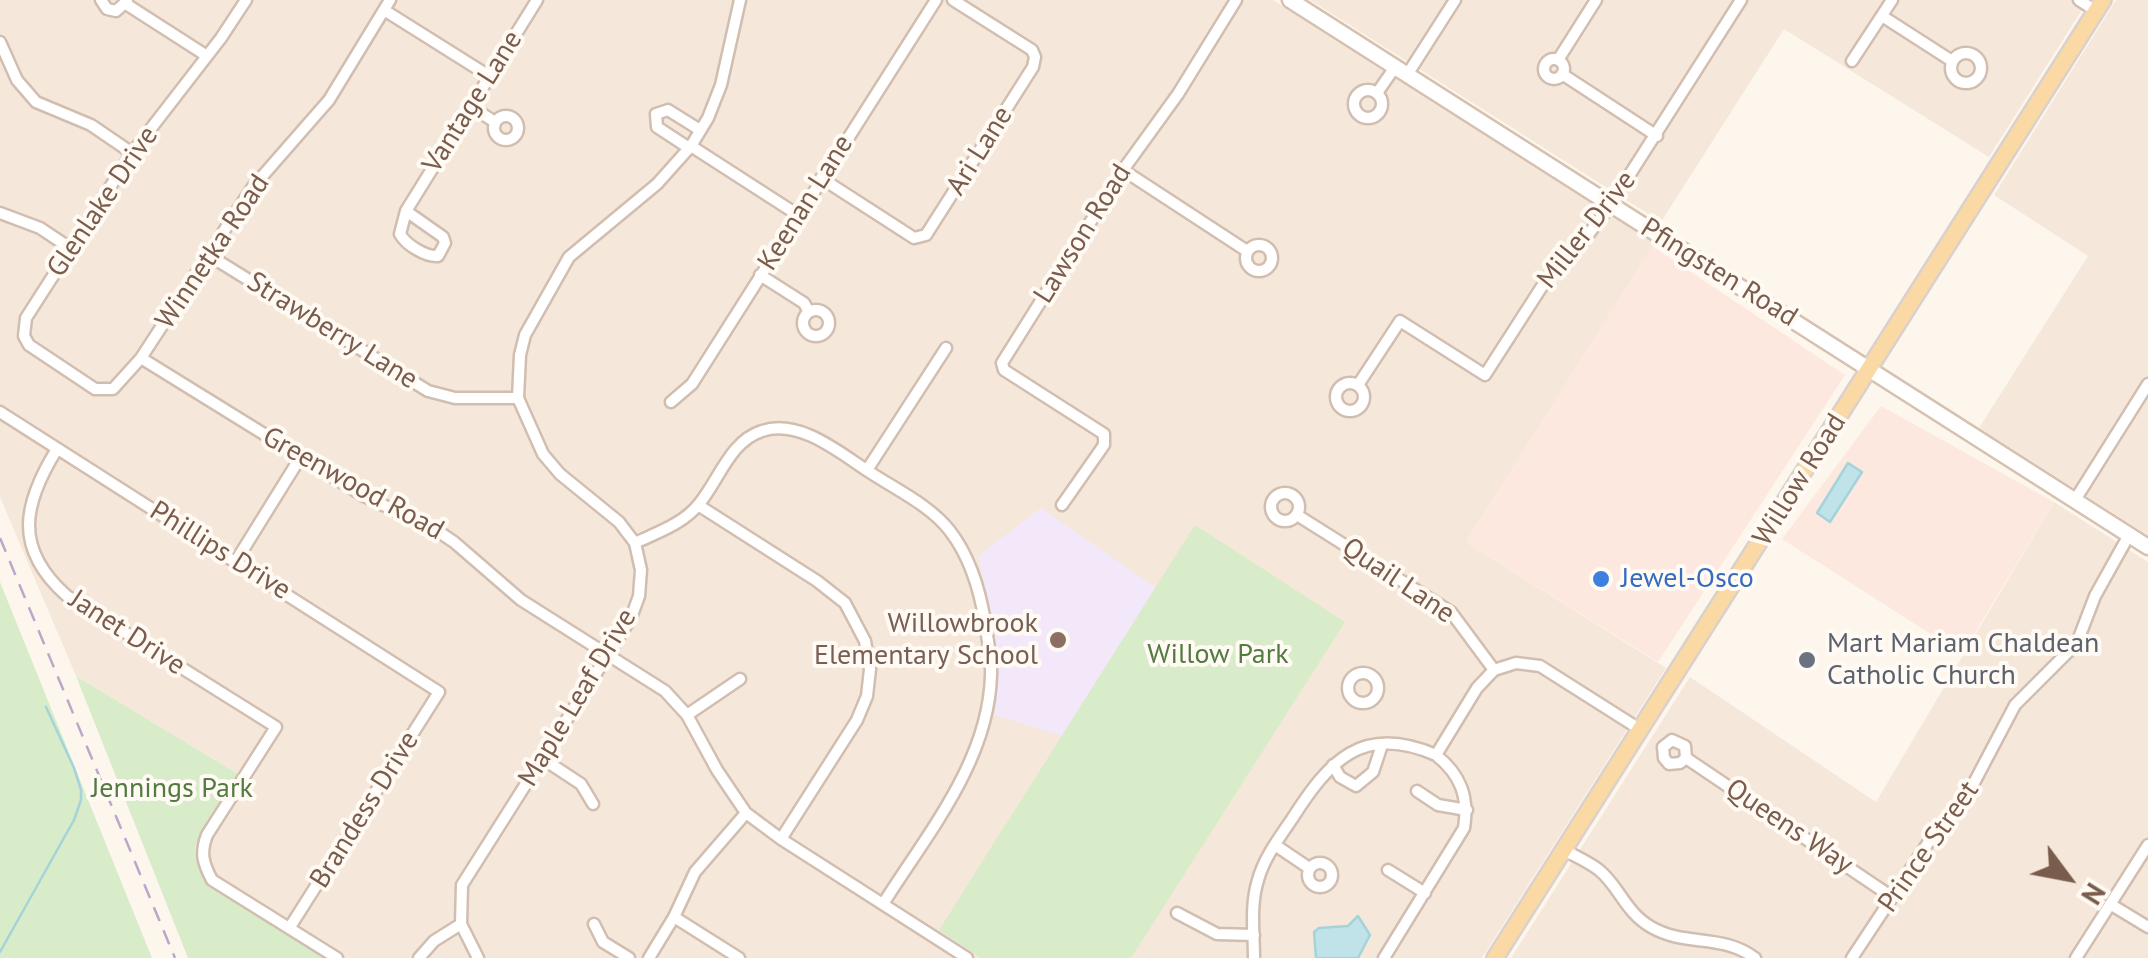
<!DOCTYPE html>
<style>
body{margin:0}
#map{position:relative;width:2148px;height:958px;overflow:hidden;background:#fdf6ec;font-family:"PT Sans",sans-serif}
canvas{display:block}
.north{position:absolute;left:2018px;top:828px;width:100px;height:100px;-webkit-text-stroke:8px #fffaf3;paint-order:stroke;rotate:122deg;font-size:28px;font-weight:700;line-height:40px;text-align:center;color:#7a5c4d}
.north::after{content:'';display:block;margin:auto;width:35px;height:45px;background:#7a5c4d;clip-path:polygon(50% 0,100% 100%,50% 72%,0 100%)}
</style>
<div id="map">
<canvas width="2148" height="958"></canvas>
<div class="north">N</div>
</div>
<script>
const ctx = document.querySelector('canvas').getContext('2d');
ctx.lineJoin = 'round';
function paint(path, color) { ctx.fillStyle = color; ctx.fill(path, 'evenodd'); }
function strokePath(path, color, width, dash) { ctx.strokeStyle = color; ctx.lineWidth = width; ctx.lineCap = dash ? 'butt' : 'round'; ctx.setLineDash(dash || []); ctx.stroke(path); }
function write(font, color, halo, rows, align = 'center') {
  ctx.font = font + ' "PT Sans",sans-serif'; ctx.lineWidth = 8; ctx.setLineDash([]); ctx.textBaseline = 'middle'; ctx.strokeStyle = halo; ctx.fillStyle = color; for (const [text, x, y, turn = 0] of rows) {
    ctx.save(); ctx.translate(x, y); ctx.rotate((+turn || 0) * Math.PI / 180); ctx.textAlign = isNaN(turn) ? turn : align; if (halo) ctx.strokeText(text, 0, 0); ctx.fillText(text, 0, 0); ctx.restore();
  }
}
paint(new Path2D(`
 M0,0H1273L1656,242L1466,542L1666,668L1482,958H323L202,876L195,854L196,843L238,774L76,676L0,497Z
 M1310,0H2088L1989,157L1784,29L1661,222Z
 M2116,0H2148V535L1979,428L2088,256L1994,195Z
 M2054,502L2148,562V958H1511L1690,677L1876,802Z`), '#f5e8da');
paint(new Path2D(`
 M1652,246L1845,375L1658,662L1466,542Z
 M1881,406L2054,502L1962,654L1782,539Z`), '#fde8e0');
paint(new Path2D(`
 M1041,508L1156,588L1062,736L995,715L990,608L978,556Z`), '#f3e8fa');
paint(new Path2D(`
 M1195,525L1345,622L1131,958H981L939,930Z
 M0,582L152,958H0Z
 M76,676L238,774L196,843L195,854L202,876L323,958H188Z`), '#d8ecc9');
const water = new Path2D(`
 M1848,463L1862,472L1830,522L1817,513Z
 M1358,916L1370,935L1358,958H1316L1314,932L1319,928L1348,926Z`);
paint(water, '#bfe3e8');
strokePath(water, '#a5d3da', 2.5);
strokePath(new Path2D(`
 M0,952L74,820L81,800V790L74,768L46,707`), '#a5d3da', 2.5);
const street = new Path2D(`
 M101,0L107,9L116,11L127,1
 M246,0L221,38L132,153L26,318L24,336L29,345L95,389H113L141,358L252,188L329,100L390,0
 M2079,0L2096,11
 M126,4L207,56
 M384,10L489,76
 M1882,16L1952,61
 M0,42L17,80L36,102L91,125L132,153
 M1951 68a15 15 0 1 1 30 0a15 15 0 1 1-30 0Z
 M1544 69a10 10 0 1 1 20 0a10 10 0 1 1-20 0Z
 M1558,60L1596,0
 M1852,61L1892,0
 M1562,74L1657,136
 M1407,75L1455,0
 M1354 104a14 14 0 1 1 28 0a14 14 0 1 1-28 0Z
 M1377,93L1395,67
 M470,106L495,122
 M494 128a12 12 0 1 1 24 0a12 12 0 1 1-24 0Z
 M691,146L798,215
 M689,148L657,127L656,114L668,110L700,130
 M1123,170L1247,251
 M821,178L914,238L926,235L1033,67L1035,57L1032,50L953,0
 M406,211L443,237L445,243L438,256C426,257 406,245 400,234L406,211L537,0
 M0,213L40,228L70,248
 M1246 258a13 13 0 1 1 26 0a13 13 0 1 1-26 0Z
 M210,256L428,391L455,398H518
 M760,275L804,303L809,312
 M803 323a13 13 0 1 1 26 0a13 13 0 1 1-26 0Z
 M141,358L364,496L436,530L454,542L521,600L665,691L687,715L717,770L746,813L781,839L967,958
 M1336 397a14 14 0 1 1 28 0a14 14 0 1 1-28 0Z
 M1358,385L1400,321L1485,375L1548,277L1564,256L1582,243L1611,204L1741,0
 M671,402L692,384L936,0
 M0,412L439,692L290,927
 M57,449C23,504 13,548 67,596L276,727L207,835C200,853 203,863 212,880L337,958
 M867,470L946,348
 M1271 507a14 14 0 1 1 28 0a14 14 0 1 1-28 0Z
 M2075,500L2148,384
 M698,505L817,581L845,603L865,641L870,669L867,696L857,720L781,839
 M1062,505L1104,445V434L1004,370L1002,363L1123,170L1178,94L1236,0
 M1297,515L1451,612L1494,670L1516,663L1540,666L1641,730
 M635,543C658,532 683,524 699,504C719,480 730,441 762,431C800,418 841,454 871,473C897,490 931,506 950,531C970,557 980,591 985,622C987,639 992,657 991,675C989,761 927,834 883,904
 M236,561L300,458
 M1348 688a15 15 0 1 1 30 0a15 15 0 1 1-30 0Z
 M687,715L740,679
 M1686,758L1680,763L1669,764L1664,758L1663,747L1672,740L1685,746L1686,758L1892,897
 M543,759L581,784L593,804
 M1333,765L1340,777L1356,786L1373,772L1382,745
 M1417,791L1438,805L1467,810
 M1275,845L1309,868
 M1564,850C1575,856 1589,862 1599,870C1619,886 1625,912 1651,927C1685,947 1721,933 1755,958
 M1308 875a12 12 0 1 1 24 0a12 12 0 1 1-24 0Z
 M1388,870L1425,893
 M2110,904L2148,927
 M1177,913L1217,934L1254,935
 M674,917L739,958
 M594,924L603,942L629,958
 M419,958L434,941L461,924
 M478,958L461,924L462,885L631,618L639,596L641,570L635,543L619,522L560,474L543,454L518,398L520,355L525,335L569,257L657,184L691,146L708,118L721,85L740,0
 M649,958L674,917L695,872L746,813
 M1254,958C1254,933 1250,905 1258,880C1264,858 1279,838 1292,819C1329,761 1362,723 1436,755
 M1384,958L1464,828C1469,797 1461,775 1436,755L1477,688L1494,670
 M1852,958L1928,843L1966,798L2015,705L2077,643L2095,596L2129,535
 M2076,958L2148,845`);
const secondary = new Path2D(`
 M1290,0L2148,547`);
const primary = new Path2D(`
 M1495,958L2103,0`);
strokePath(street, '#d1beb0', 15);
strokePath(secondary, '#d6c0b0', 19);
strokePath(primary, '#dad1cd', 20);
strokePath(street, '#fff', 10);
strokePath(secondary, '#fff', 14);
strokePath(primary, '#fbd9a5', 15);
strokePath(new Path2D(`
 M0,538L175,958`), '#b9a8c9', 2.5, [15, 10]);
for (const [x, y, r, color] of [
 [1601,579,10,"#3f7fe0"],
 [1058,640,10,"#8d6e63"],
 [1807,660,10,"#6b7280"]
]) { const dot = new Path2D(); dot.arc(x, y, r, 0, 2 * Math.PI); ctx.fillStyle = color; ctx.fill(dot); strokePath(dot, '#fffaf3', 4); }
write('28px', '#7a5c4d', '#fffaf3', [
 ["Vantage Lane",473,102,-58],
 ["Ari Lane",980,151,-58],
 ["Glenlake Drive",103,202,-56],
 ["Keenan Lane",806,203,-58],
 ["Miller Drive",1587,230,-52],
 ["Lawson Road",1083,234,-58],
 ["Winnetka Road",213,252,-56],
 ["Pfingsten Road",1719,273,32],
 ["Strawberry Lane",332,331,32],
 ["Willow Road",1800,480,-58],
 ["Greenwood Road",353,484,29],
 ["Phillips Drive",220,551,32],
 ["Quail Lane",1398,581,34],
 ["Janet Drive",127,633,33],
 ["Maple Leaf Drive",578,698,-59],
 ["Brandess Drive",365,810,-58],
 ["Queens Way",1789,827,34],
 ["Prince Street",1929,847,-55]
]);
write('28px', '#366cbe', '#fffaf3', [
 ["Jewel-Osco",1621,579]
], 'left');
write('28px', '#785e54', '#fffaf3', [
 ["Willowbrook",1038,624],
 ["Elementary School",1038,656]
], 'right');
write('28px', '#5b616d', '#fffaf3', [
 ["Mart Mariam Chaldean",1827,644],
 ["Catholic Church",1827,676]
], 'left');
write('28px', '#537a41', '#fffaf3', [
 ["Willow Park",1218,655],
 ["Jennings Park",172,789]
]);
</script>
